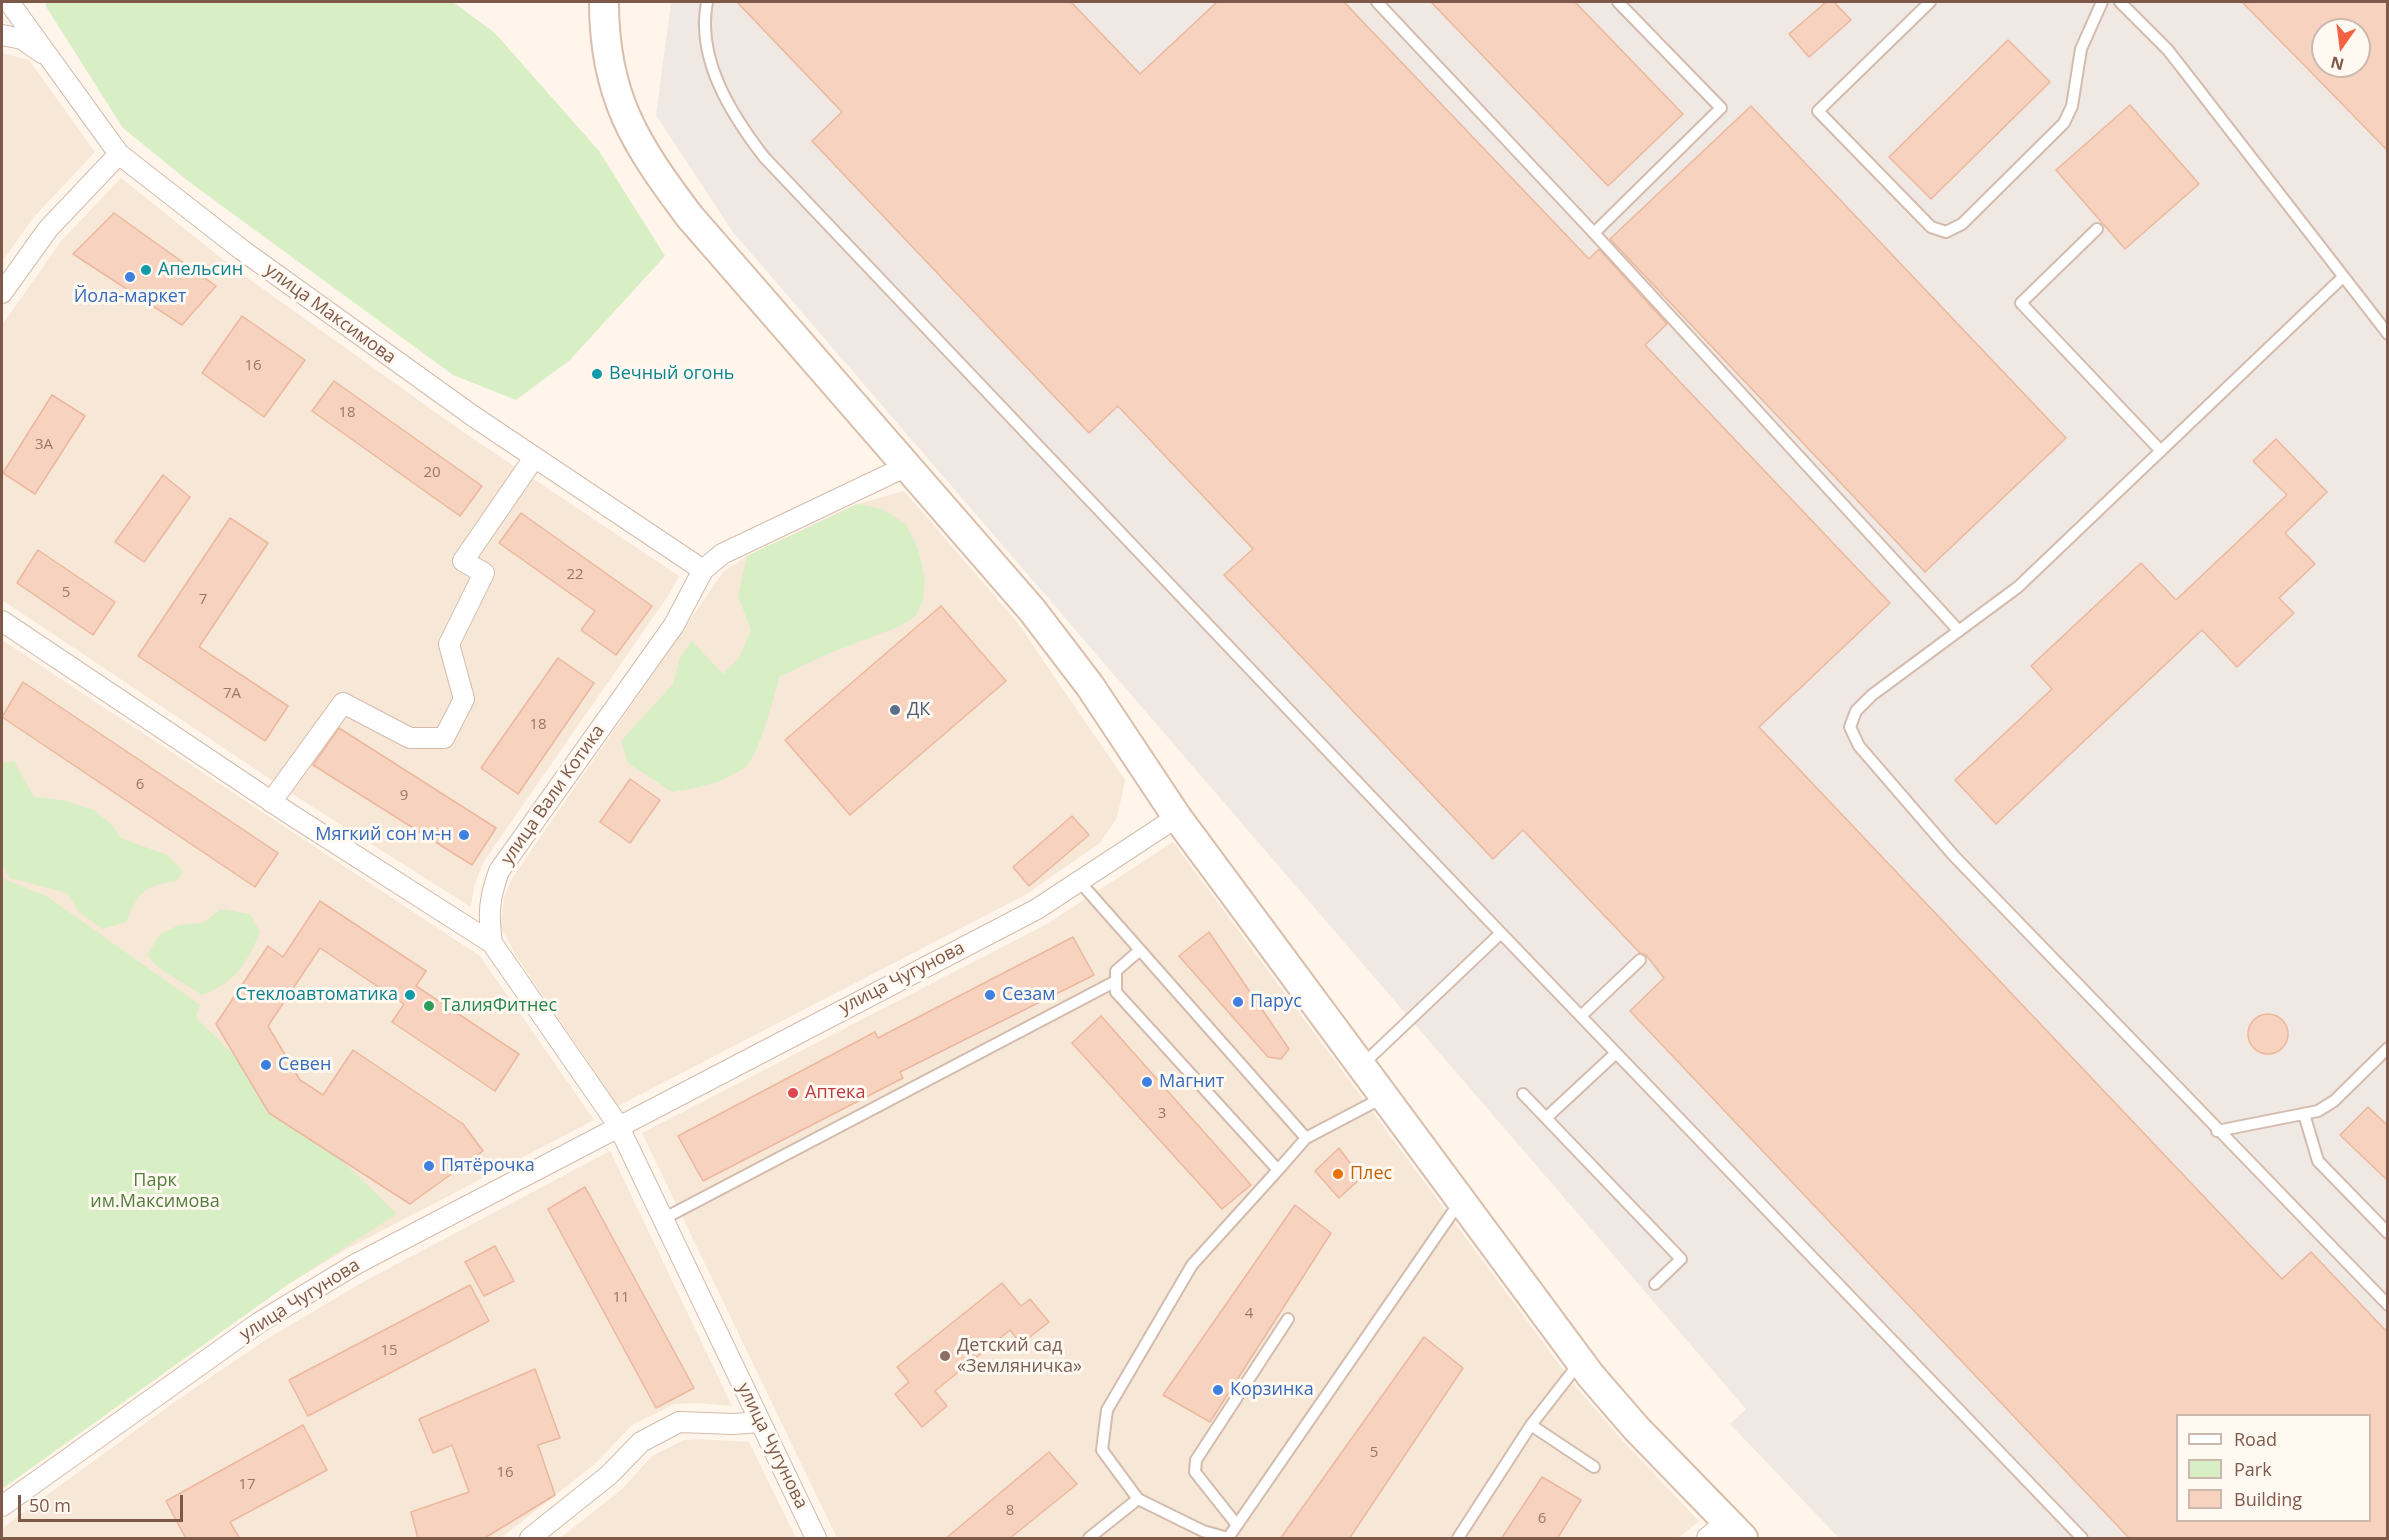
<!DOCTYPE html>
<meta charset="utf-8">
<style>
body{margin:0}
#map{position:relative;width:2389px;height:1540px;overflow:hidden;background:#fff5ea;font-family:"Open Sans",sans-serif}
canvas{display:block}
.frame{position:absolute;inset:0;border:3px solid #7e5949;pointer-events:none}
.legend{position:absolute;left:2176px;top:1414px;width:195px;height:108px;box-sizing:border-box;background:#fff9f2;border:2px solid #cbb9ae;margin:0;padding:8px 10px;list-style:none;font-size:18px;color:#7e5949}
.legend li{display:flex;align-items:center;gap:12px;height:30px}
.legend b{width:30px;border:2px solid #cbb9ae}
.north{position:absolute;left:2311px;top:18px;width:60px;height:60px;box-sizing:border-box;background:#fff9f2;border:2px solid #cbb9ae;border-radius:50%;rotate:194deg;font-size:16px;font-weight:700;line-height:24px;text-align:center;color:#7e5949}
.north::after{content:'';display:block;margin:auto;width:21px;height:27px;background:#f46243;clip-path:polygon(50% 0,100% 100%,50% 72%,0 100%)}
.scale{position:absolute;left:18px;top:1495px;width:165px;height:27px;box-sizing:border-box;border:3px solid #7e5949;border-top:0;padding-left:8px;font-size:18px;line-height:21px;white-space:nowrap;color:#7e5949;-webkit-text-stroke:4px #fff9f2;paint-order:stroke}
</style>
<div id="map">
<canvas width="2389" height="1540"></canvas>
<div class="frame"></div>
<ul class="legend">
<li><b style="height:8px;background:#fff"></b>Road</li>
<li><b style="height:16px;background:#d8efc5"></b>Park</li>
<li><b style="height:16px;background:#f7d2be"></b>Building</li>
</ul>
<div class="north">N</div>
<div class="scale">50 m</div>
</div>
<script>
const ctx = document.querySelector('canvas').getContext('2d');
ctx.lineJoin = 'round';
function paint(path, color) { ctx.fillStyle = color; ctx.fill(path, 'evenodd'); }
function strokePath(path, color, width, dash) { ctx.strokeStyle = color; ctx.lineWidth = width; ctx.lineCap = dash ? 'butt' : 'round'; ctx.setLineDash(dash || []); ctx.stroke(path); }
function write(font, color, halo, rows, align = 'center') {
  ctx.font = font + ' "Open Sans",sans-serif'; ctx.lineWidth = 6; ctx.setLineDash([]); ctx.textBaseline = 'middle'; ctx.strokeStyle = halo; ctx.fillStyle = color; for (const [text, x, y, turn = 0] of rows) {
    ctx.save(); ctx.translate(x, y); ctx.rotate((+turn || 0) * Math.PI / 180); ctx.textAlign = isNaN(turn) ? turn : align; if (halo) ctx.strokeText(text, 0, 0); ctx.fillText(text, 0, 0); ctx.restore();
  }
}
paint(new Path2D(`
 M2,53L29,60L95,152L33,218L2,262Z
 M121,178L231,266L463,432L679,576L668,596L484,861L474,887L471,907L300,799L2,600V325L62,240Z
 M904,491L1017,622L1125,780L1117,818L1100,843L1025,895L618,1106L517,957L501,928L504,897L513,877L723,572L747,556L854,505Z
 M2,640L480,956L594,1120L345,1250L251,1307L2,1484Z
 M1173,842L1576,1387L1622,1440L1699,1521L1678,1538H837L642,1133L1047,924Z
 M610,1151L732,1406L698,1403L674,1404L632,1425L597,1462L501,1538H2V1529L17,1517L176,1401L270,1337L365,1281Z
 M698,1439L749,1442L796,1538H560L621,1490L652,1456L684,1440Z`), '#f7e7d7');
paint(new Path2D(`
 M671,2H2387V1538H1839L1730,1424L1746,1409L732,231L656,115ZM2323,30H2359V66H2323ZM2178,1416H2370V1520H2178Z`), '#f0e8e3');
paint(new Path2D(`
 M47,2H453L495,33L599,151L665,256L570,360L516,400L453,375L188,181L123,128L45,5Z
 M858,504L882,509L906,524L918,549L925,580L923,600L916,616L898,627L830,653L779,677C775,696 758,758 744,768C723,783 697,788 672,792L628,763L621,741L673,684L680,657L692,641L723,674L739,658L751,630L738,596L747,556Z
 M14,761L34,797L62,800L94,810L112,825L121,838L167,855L183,871L177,881C145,885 138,892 126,922L103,929L79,912L67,893L10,878L2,865V763Z
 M2,878L48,897L200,1005L196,1018L397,1214L290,1283L2,1489Z
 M221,909L250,914L260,932C246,965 237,981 202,995C183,981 160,973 147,955L160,934L179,925L203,923Z`), '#d8efc5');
const building = new Path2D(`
 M737,2H1071L1140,74L1217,2H1344L1589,259L1599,249L1667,324L1645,345L1890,603L1759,727L2282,1279L2311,1252L2388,1333V1539H2130L1630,1011L1664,978L1646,955L1640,953L1523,830L1493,859L1224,575L1253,549L1118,406L1089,433L812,141L842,112ZM2178,1416H2370V1521H2178Z
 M1431,2H1575L1683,114L1608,186Z
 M1826,2H1834L1851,20L1809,57L1789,34Z
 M2242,2H2388V151L2305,66ZM2323,30H2359V66H2323Z
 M2008,40L2050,82L1931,199L1889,157Z
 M2130,105L2199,184L2125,249L2056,170Z
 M1751,106L2066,438L1925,572L1610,239Z
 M114,213L216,286L182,325L73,254Z
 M242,316L305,360L264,417L202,373Z
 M334,381L482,486L460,516L312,411Z
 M52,395L85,416L35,494L3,473Z
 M2276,439L2327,492L2285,533L2315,564L2279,598L2294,613L2237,667L2202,630L1996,824L1955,780L2052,689L2031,666L2141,563L2176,600L2287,495L2253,461Z
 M163,475L190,497L144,562L115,542Z
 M521,513L652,606L616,655L581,630L595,611L499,543Z
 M230,518L268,543L199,647L288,706L265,741L138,656Z
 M38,550L115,602L93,635L17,583Z
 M941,606L1006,681L850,815L785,740Z
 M558,658L594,683L518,794L481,768Z
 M23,682L278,853L255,887L2,717Z
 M339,728L496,828L472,865L313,765Z
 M630,779L660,800L630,843L600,822Z
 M1072,816L1089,835L1029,886L1013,867Z
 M320,901L426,971L416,986L519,1054L495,1091L392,1022L404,1004L320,948L268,1026L300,1080L323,1095L353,1050L463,1124L483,1151L410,1204L269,1113L216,1024L268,946L283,957Z
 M1209,932L1289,1049L1281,1059L1268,1057L1179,956Z
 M1073,937L1094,975L900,1072L903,1078L703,1181L678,1136L875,1032L878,1038Z
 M2248 1034a20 20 0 1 1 40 0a20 20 0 1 1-40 0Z
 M1101,1016L1251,1185L1222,1209L1072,1043Z
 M2368,1107L2388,1126V1181L2340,1135Z
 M1339,1148L1361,1178L1339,1198L1315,1171Z
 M585,1187L694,1388L656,1408L548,1209Z
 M1295,1205L1331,1233L1210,1422L1163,1395Z
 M495,1246L514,1281L484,1296L465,1262Z
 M1002,1283L1021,1306L1030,1299L1049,1322L1021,1344L1010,1330L935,1391L947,1406L922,1427L895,1394L909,1382L897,1367Z
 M470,1285L489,1321L308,1416L289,1380Z
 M1424,1337L1463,1368L1349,1539H1280Z
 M535,1369L560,1438L538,1445L555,1495L483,1539H418L411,1512L469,1492L452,1445L433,1453L419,1419Z
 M303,1425L327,1470L230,1522L240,1539H186L166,1501Z
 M1049,1452L1077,1484L1009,1539H945Z
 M1542,1477L1581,1500L1557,1539H1501Z`);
paint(building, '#f7d2be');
strokePath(building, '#ecb79d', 1.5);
const service = new Path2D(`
 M707,2C696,59 731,114 764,157L1474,905L2082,1538
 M1377,2L1594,233L1959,631
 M1930,2L1818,111L1931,227L1946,232L1962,224L2064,123L2072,106L2081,49L2102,2
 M2120,2L2168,50L2388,334
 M2097,229L2021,303L2161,451
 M1594,233L1721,108L1618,2
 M2343,277L2018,587L1872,695L1856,711L1850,727L1859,746L1954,856L2388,1305
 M1079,881L1306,1138L1382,1098
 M1140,950L1116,971V992L1278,1170L1306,1138
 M1581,1016L1640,960
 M1362,1065L1501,933
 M1523,1094L1681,1259L1655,1284
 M2304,1114L2318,1161L2388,1233
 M1546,1118L1616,1053
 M2217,1131L2318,1111L2334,1101L2388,1048
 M663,1219L1116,981
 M1531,1425L1594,1467
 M1237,1525L1195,1472L1196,1460L1288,1319
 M1089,1538L1138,1499
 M1228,1538L1203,1531L1138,1499L1102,1450L1107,1410L1192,1265L1278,1170
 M1228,1538L1459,1203
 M1458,1538L1531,1425L1580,1362`);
const minor = new Path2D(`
 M9,2L119,154L242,250L473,416L703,570
 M2,35L22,39L42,53
 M2,293L48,229L119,154
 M2,621L290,814L492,943C488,914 489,899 499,871L674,625L703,570L722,554L907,466
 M271,802L343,703L410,738H444L464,699L449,644L484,573L463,561L534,458
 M492,943L618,1125L816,1538
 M2,1506L260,1322L356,1264L1037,909L1177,817
 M530,1538L609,1475L641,1442L679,1422L733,1424L760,1422
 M1707,1538L1726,1522`);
const secondary = new Path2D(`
 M604,2C604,96 635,144 690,217L1032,610L1090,686L1177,817L1591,1376L1636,1428L1743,1538`);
strokePath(service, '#d3bcad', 14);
strokePath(minor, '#d3bcad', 22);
strokePath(secondary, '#d9beac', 32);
strokePath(service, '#fff', 10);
strokePath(minor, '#fff', 20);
strokePath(secondary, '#fff', 28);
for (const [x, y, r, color] of [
 [146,270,6,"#0f9aa8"],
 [130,277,6,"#3f7fe0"],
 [597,374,6,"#0f9aa8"],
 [895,710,6,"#5c6f8a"],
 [464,835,6,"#3f7fe0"],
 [410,995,6,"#0f9aa8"],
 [990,995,6,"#3f7fe0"],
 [1238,1002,6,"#3f7fe0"],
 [429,1006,6,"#2e9e5b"],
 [266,1065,6,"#3f7fe0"],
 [1147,1082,6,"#3f7fe0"],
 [793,1093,6,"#e0444e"],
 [429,1166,6,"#3f7fe0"],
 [1338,1174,6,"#e8710a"],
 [945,1356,6,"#8d6e63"],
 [1218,1390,6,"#3f7fe0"]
]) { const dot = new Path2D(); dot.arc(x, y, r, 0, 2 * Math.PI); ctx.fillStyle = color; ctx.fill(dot); strokePath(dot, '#fff9f2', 2); }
write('15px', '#9c7766', null, [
 ["16",253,366],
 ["18",347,413],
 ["3А",44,445],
 ["20",432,473],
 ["22",575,575],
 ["5",66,593],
 ["7",203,600],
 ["7А",232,694],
 ["18",538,725],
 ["6",140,785],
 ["9",404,796],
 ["3",1162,1114],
 ["11",621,1298],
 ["4",1249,1314],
 ["15",389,1351],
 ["5",1374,1453],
 ["16",505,1473],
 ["17",247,1485],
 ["8",1010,1511],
 ["6",1542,1519]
]);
write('18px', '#0d838f', '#fff9f2', [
 ["Апельсин",158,270],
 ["Вечный огонь",609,374],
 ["Стеклоавтоматика",398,995,"right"]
], 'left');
write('18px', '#366cbe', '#fff9f2', [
 ["Йола-маркет",130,297,"center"],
 ["Мягкий сон м-н",452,835,"right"],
 ["Сезам",1002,995],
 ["Парус",1250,1002],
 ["Севен",278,1065],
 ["Магнит",1159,1082],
 ["Пятёрочка",441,1166],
 ["Корзинка",1230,1390]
], 'left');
write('18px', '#7e5949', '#fff9f2', [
 ["улица Максимова",330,314,36],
 ["улица Вали Котика",553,795,-55],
 ["улица Чугунова",902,978,-27],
 ["улица Чугунова",300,1300,-32],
 ["улица Чугунова",772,1446,64]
]);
write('18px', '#4e5e75', '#fff9f2', [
 ["ДК",907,710]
], 'left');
write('18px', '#27864d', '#fff9f2', [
 ["ТалияФитнес",441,1006]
], 'left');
write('18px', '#be3a42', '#fff9f2', [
 ["Аптека",805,1093]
], 'left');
write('18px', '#c56008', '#fff9f2', [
 ["Плес",1350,1174]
], 'left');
write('18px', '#537e3c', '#fff9f2', [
 ["Парк",155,1181],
 ["им.Максимова",155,1202]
]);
write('18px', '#785e54', '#fff9f2', [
 ["Детский сад",957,1346],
 ["«Земляничка»",957,1367]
], 'left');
</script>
